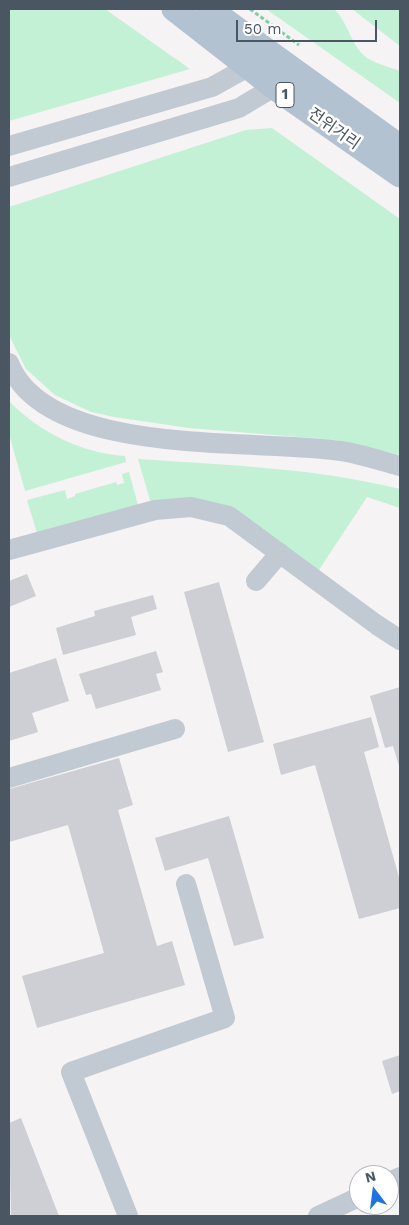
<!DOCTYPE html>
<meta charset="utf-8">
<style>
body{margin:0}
#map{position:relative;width:409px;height:1225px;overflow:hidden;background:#f5f3f3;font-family:"Work Sans",sans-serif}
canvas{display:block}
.frame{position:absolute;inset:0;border:10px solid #4a5661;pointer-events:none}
.north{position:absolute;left:349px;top:1165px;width:50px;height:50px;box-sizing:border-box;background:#fff;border:1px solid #b7bbc0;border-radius:50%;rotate:345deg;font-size:14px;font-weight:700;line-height:20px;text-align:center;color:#4a5661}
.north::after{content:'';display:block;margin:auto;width:18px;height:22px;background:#1a73e8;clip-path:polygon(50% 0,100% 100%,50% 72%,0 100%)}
.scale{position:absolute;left:236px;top:20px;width:141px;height:22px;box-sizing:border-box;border:2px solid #4a5661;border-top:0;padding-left:6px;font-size:15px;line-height:18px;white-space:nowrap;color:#4a5661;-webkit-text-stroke:4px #fff;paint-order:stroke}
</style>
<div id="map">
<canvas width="409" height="1225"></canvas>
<div class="frame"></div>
<div class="north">N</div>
<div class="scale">50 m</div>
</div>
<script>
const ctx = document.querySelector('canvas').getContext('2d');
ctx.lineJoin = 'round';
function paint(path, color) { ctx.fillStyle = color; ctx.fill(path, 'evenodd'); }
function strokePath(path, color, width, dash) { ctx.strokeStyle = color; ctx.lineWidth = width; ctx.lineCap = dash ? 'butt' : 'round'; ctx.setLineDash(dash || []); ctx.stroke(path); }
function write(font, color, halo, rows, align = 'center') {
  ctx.font = font + ' "Work Sans","Noto Sans KR",sans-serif'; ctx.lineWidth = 5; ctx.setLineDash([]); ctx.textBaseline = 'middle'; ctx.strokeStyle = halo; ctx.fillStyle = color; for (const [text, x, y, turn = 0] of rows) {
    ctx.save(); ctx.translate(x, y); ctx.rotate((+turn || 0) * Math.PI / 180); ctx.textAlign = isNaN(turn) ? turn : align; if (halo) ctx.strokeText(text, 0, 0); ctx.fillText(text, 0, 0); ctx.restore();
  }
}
paint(new Path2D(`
 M9,9H105L190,69L9,121Z
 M266,9H334C348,22 351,46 367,58C376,64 390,67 400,71V103Z
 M352,9H400V46Z
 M272,128L400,219V455L335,440L189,428L114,417L91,412L55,395L26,369L9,335V207L246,130Z
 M9,401C39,432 81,453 125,456L126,462L25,491L9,434Z
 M138,459C226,465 315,468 400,489V508L367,497L317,573L252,522L152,507Z
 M129,472L138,505L37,533L27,500L65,490L67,499L75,496V494L116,482L117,485L124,483L122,474Z`), '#c3f1d5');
paint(new Path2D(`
 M27,574L36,596L9,607V581Z
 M219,582L264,742L228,752L184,592Z
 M153,595L157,609L131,617L136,635L63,655L56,628L95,616L94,611Z
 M156,651L163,672L156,674L161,690L96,709L91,694L86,695L79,674Z
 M56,658L69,701L32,713L38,732L9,741V673Z
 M400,687V769L393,746L385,748L370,696Z
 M371,717L379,747L364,752L400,881V908L359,919L315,765L281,775L273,744Z
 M119,758L133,805L118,810L157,946L172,941L185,985L37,1028L22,976L104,953L68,825L9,842V789Z
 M229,816L264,938L234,946L208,858L165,871L155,838Z
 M400,1055V1091L392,1094L382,1061Z
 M21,1118L59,1216H11L9,1123Z`), '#cdcfd5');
strokePath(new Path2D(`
 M250,9L299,45`), '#7ad0a6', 3, [4, 2.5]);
strokePath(new Path2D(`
 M9,146L212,87L248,67
 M9,177L239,108L274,87
 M9,363C47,459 256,438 341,451C361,454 381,461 400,466
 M9,550L155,510L191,507L229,516L377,625L400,640
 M256,581L280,553
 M9,778L175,729
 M389,1182L400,1177
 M128,1216L71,1072L225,1018L186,884
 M318,1216L359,1197`), '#c1cad2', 20);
strokePath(new Path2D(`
 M174,9L274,87L400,175
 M209,9L400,147`), '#b3c2d1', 25);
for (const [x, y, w] of [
 [285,95,18]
]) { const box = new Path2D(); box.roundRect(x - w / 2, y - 12.5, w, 25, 4); ctx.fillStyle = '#fff'; ctx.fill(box); strokePath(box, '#4a5661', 1); }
write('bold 15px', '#4a5661', null, [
 ["1",285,95]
]);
write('16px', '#4a5661', '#fff', [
 ["전위거리",334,129,35]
]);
</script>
